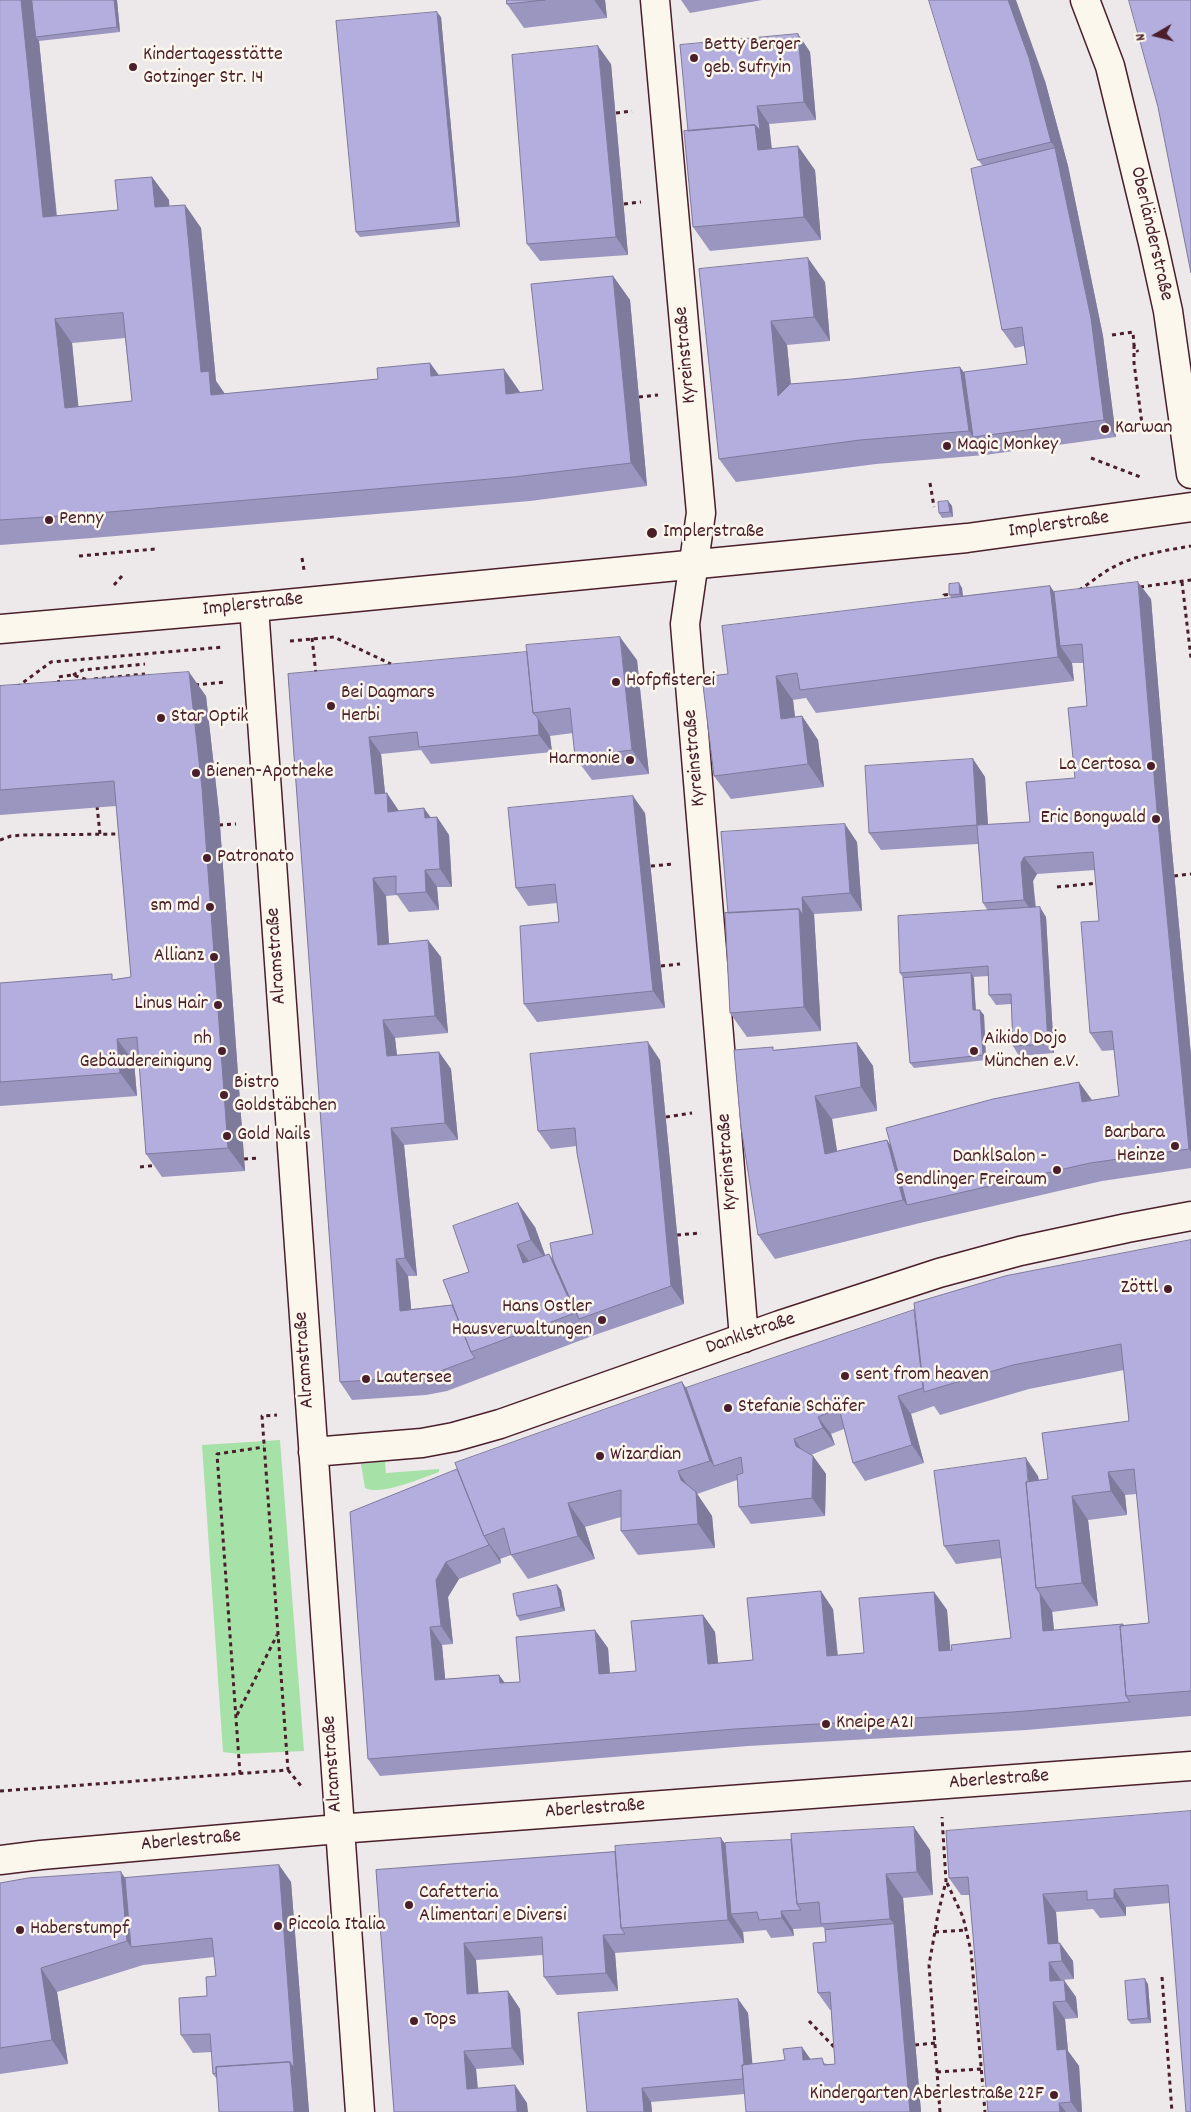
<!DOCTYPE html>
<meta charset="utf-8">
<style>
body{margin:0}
#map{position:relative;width:1191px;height:2112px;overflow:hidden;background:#ede8e9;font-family:Dekko,sans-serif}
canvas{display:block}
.north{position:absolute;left:1131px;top:10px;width:50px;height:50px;-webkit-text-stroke:4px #fbf7ec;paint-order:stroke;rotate:262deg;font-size:14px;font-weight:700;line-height:20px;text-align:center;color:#4a1f2b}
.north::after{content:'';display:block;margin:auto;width:18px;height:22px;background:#4a1f2b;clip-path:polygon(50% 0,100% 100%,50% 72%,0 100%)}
</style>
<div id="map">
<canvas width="1191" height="2112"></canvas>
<div class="north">N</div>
</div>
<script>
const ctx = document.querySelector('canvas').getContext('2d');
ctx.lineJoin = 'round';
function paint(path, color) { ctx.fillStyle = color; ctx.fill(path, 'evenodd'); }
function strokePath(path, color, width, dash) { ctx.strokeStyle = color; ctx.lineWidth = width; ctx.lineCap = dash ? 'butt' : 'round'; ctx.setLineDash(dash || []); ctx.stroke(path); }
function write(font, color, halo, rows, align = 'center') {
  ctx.font = font + ' Dekko,sans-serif'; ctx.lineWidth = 5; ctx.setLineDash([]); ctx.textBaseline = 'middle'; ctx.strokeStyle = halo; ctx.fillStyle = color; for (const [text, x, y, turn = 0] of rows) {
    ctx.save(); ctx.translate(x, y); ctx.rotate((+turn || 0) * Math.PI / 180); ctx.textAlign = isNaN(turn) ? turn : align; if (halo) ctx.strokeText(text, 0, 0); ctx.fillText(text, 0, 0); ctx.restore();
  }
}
paint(new Path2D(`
 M280,1440L304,1751L239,1754L223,1752L202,1445Z
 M385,1461L386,1473L439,1469V1472C422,1478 381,1496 365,1488L361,1464Z`), '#a6e2a8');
const minor = new Path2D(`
 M655,0L701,513L685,624L744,1338
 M1085,0L1110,66L1153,243L1168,311L1191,474
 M254,607L360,2112
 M313,1452L422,1443L454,1437L500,1424L780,1325L939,1273L1020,1251L1127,1228L1191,1216
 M0,1860L41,1855L338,1829L1191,1766`);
const major = new Path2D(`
 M0,629L254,607L967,538L1191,507`);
strokePath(minor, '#4a1f2b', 31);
strokePath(major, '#4a1f2b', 31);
strokePath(new Path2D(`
 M616,113L632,111
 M624,204L641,202
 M1112,335L1133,332L1134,345L1138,352
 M1134,345V363L1142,424
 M639,397L658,395
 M1091,458L1143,478
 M930,483L934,507
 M79,556L155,549
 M302,558L304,570
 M1182,582L1191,658
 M114,585L122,576
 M1140,587L1191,580
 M1079,590C1089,584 1098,576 1108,570C1133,555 1163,551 1191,546
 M945,603L944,595L952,594
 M312,638L316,674
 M290,641L334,637L391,664
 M73,675L83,670L145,664
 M94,679L145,674
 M59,684L58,677L73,675L88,680
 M195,685L226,682
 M17,687L51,662L224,647
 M97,806L100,834
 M219,825L236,824
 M0,840L11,836L23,835L121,834
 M651,866L673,864
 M1174,876L1191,874
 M1057,887L1098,883
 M661,966L680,964
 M666,1117L692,1113
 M244,1159L259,1158
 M140,1167L158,1165
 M677,1235L701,1233
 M237,1715L277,1635
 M288,1770L302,1787
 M240,1774L217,1454L264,1447
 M0,1791L288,1770L262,1416L277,1415
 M947,1883L963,1917L971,1951L985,2112
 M935,1932L966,1930
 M1162,1977L1172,2112
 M809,2021L837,2050
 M915,2045L935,2043
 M937,2072L981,2069
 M940,2112L929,1965L938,1914L946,1881L942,1817`), '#4a1f2b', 3, [4, 4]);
strokePath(minor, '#fbf7ec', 28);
strokePath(major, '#fbf7ec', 28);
paint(new Path2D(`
 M0,0H117L120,32L39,41L57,216L118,210L152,177L169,200V206L185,205L201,228L216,381L225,394L378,379L430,363L439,375L520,393L543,390L613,276L630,300L647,486L530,501L92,538L0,545ZM125,338L132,401L78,407L72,343Z
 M507,0H605L607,18L524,28L507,4Z
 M681,0H762L690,13Z
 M441,17L460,227L360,237L356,232Z
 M798,34L810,52L816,120L769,124L772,149L815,170L821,240L710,251L693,227L688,131Z
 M611,64L628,255L540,261L527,244Z
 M1045,81L1068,166L1103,336L1116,437L985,455L876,464L736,482L719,459L699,269L825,282L830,341L787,345L791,384L964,373L1027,364L1024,346L1015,348L1002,330L983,166L978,160Z
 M948,501L952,506L953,517L942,518L939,513Z
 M959,583L962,588L963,596L1050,586L1054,592L1151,599L1170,829L1191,1055V1168L1102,1181L920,1223L775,1259L758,1235L775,1050L857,1043L873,1066L877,1111L832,1119L837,1151L887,1140L891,1146L1092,1100L1119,1096L1114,1050L1102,1051L1090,1033L1099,921L1095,870L1037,874L1033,881L1036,907L1046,917L1054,1053L1019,1056L1013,1046L1011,1004L996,1005L989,995L988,976L973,977L976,1010L984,1015L986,1060L914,1068L910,1063L903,978L900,973L988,911L983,903L978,844L881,850L869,833L973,759L985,777L988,825L1030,822L1075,778L1087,706L1083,663H1072L1074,681L816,713L806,698L793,700L795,717L802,716L818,740L824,787L731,799L714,776L728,674L952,598L949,595Z
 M637,660L649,774L592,780L575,757L573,733L550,736L552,752L431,764L421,750L381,754L385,793L399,811L431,818L437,817L449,835L452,887H437L439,910L409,912L397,895L386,896L389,943L441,957L448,1033L395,1038L397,1055L439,1052L451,1069L458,1140L404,1145L417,1276H408L411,1309L452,1305L469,1272L535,1227L545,1255L553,1260L593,1234L577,1146L551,1149L538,1131L660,1060L684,1304L592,1336L447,1391L426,1395L352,1400L340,1382L288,674Z
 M0,686L206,696L219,812L245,1171L162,1177L146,1154L139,1062H134L137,1096L0,1106V983L116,979L131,977L116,806L0,815Z
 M645,813L665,1008L537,1022L524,1004L559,922L557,903L528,906L516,888Z
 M857,842L862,911L814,914L821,1031L747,1037L730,1013L728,913Z
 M1191,1240V1716L1026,1730L748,1746L380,1776L368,1759L350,1512L682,1382L686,1388ZM1124,1370L1129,1421L1048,1479L1039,1480L1038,1476L944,1546L956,1564L1001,1558L1011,1638L950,1651L947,1610L934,1592L864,1653L838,1655L833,1609L753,1660L718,1663L715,1632L703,1615L636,1671L610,1673L608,1648L520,1682L505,1683L499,1675L445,1679L442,1645L453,1644L448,1597L459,1579L501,1563L500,1558V1559L511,1555L528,1579L595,1559L585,1527L621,1517V1531L638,1555L715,1548L712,1516L697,1494L737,1480L739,1507L751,1524L825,1516L826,1474L813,1456L811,1455L835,1445L831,1434L844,1429L853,1463L865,1481L924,1463L911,1414L934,1406L940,1415L1029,1389ZM1137,1494L1149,1623L1124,1625L1123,1624L1054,1630L1052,1611V1612L1098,1606L1088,1520L1127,1515L1125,1495Z
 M557,1585L561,1590L565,1611L520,1621L517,1616Z
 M1191,1811L1170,1903L1126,1907V1916L1100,1918L1093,1909L1056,1912L1058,1943L1073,1961L1074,1979L1061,1980L1076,1997L1078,2018L1065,2019L1068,2051L1079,2066L1082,2112H988L970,1895H961L949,1878Z
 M725,1843L930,1850L933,1895L903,1898L921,2112L745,2094L651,2102L652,2112H587L738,1999L748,2013L752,2064L811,2059L827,2064H835L831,2010H830L818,1993L826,1942L825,1930L823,1927L793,1929L794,1936L771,1938L766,1930L743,1932L744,1943L615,1953L618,1991L557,1995L544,1977L543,1955L476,1960L478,1993L508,1991L520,2009L524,2065L476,2069L478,2088L527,2103L394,2112L376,1870Z
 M279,1865L291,1882L309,2112L216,2078L213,2074L212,2052L193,2053L181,2035L207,1996L216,1976L214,1957L143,1965L57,1992L68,2064L0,2074V1883L125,1878Z
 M1148,1984L1151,2023L1131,2024L1128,2020Z`), '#9b96c0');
paint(new Path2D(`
 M21,0H34L36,37L39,41L59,241L43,217Z
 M114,0H117L120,32L117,27Z
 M594,0H605L607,18Z
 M1008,0H1016L1045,81L1068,166L1051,142Z
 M437,12L441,17L460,227L457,222Z
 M798,34L810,52L816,120L804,102Z
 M598,46L611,64L628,255L616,237Z
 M757,106L769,124L774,174L758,150L755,125Z
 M798,146L815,170L821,240L804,217Z
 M1055,148L1068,166L1103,336L1116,437L1104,420Z
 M152,177L169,200L171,231L155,207Z
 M185,205L201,228L216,381L225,394L211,395L201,372Z
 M808,258L825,282L830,341L814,317Z
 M613,276L630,300L647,486L631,463Z
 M55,319L72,343L81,431L65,408Z
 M771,321L787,345L794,420L778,396Z
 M430,363L447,387L431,376Z
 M960,367L977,390L973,437L985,455L969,431Z
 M504,369L520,392L506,394Z
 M948,501L952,506L953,517L950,512Z
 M1138,582L1151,599L1170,829L1191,1055V1152L1189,1149L1157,811Z
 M959,583L962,588L963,599L960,594Z
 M1050,586L1066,609L1060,646L1072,663L1074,681L1058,657Z
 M620,637L637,660L649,774L632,750Z
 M189,672L206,696L219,812L245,1171L228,1148Z
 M776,676L793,700L798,743L781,719Z
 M802,716L818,740L824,787L808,764Z
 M538,718L550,736L552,752L539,735Z
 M369,737L381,754L387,812L375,794Z
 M973,759L985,777L989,843L977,825Z
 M387,793L399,811L388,812Z
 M633,796L645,813L665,1008L653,991Z
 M424,808L437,826L425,818Z
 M437,817L449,835L452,887L440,869Z
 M845,824L857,842L862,911L850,893Z
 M1024,857L1037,874L1033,881L1036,918L1024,900L1021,863Z
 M425,870L437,887L439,910L426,892Z
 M373,878L386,896L390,962L378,945Z
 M802,897L814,914L821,1031L804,1007L799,909Z
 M1040,907L1046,917L1054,1053L1048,1044Z
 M428,940L441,957L448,1033L435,1016Z
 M971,973L974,978L976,1015L973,1010Z
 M980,1010L984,1015L986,1060L983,1055Z
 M383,1020L395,1038L399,1074L387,1056Z
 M117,1039L134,1062L137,1096L120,1073Z
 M648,1042L660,1060L684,1304L671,1286Z
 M857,1043L873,1066L877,1111L861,1087Z
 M439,1052L451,1069L458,1140L445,1123Z
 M1079,1082L1092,1100L1082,1102Z
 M815,1096L832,1119L841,1177L825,1154Z
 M391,1128L404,1145L417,1276L405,1258Z
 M887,1140L903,1164L907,1205L903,1200Z
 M518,1203L535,1227L548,1263L531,1240Z
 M517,1245L534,1268L523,1263Z
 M549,1254L566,1277L579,1319L575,1313Z
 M396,1259L408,1276L413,1328L400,1311Z
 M682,1382L698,1406L714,1466L710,1461Z
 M898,1396L911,1414L924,1463L912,1445Z
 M818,1417L831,1434L835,1445L823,1428Z
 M794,1439L806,1456L796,1446Z
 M813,1456L826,1474L825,1516L812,1498Z
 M1026,1458L1038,1476L1049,1587L1039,1588Z
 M678,1471L694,1495L696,1492L712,1516L715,1548L698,1524Z
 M1108,1472L1125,1495L1127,1515L1111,1491Z
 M1072,1496L1088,1520L1098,1606L1082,1583Z
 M568,1503L585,1527L595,1559L578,1536Z
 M487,1541L500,1558L501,1563L489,1545Z
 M446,1562L459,1579L448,1597L453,1644L441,1626L436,1580Z
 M557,1585L561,1590L565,1611L561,1607Z
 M821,1591L833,1609L839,1674L827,1656Z
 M934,1592L947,1610L952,1669L939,1651Z
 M1040,1593L1052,1611L1056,1649L1043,1631Z
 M703,1615L715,1632L720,1682L708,1664Z
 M430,1627L442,1645L447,1698L435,1680Z
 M595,1630L608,1648L611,1691L599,1674Z
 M499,1675L512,1693L500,1683Z
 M914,1827L930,1850L933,1895L917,1872Z
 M721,1838L737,1861L731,1914L743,1932L744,1943L728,1920Z
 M279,1865L291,1882L307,2086L294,2068Z
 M121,1872L137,1895L131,1947L127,1941Z
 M886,1874L903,1898L921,2112H910L894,1924L890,1919Z
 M1114,1889L1126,1907V1916L1114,1898Z
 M1043,1894L1056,1912L1060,1962L1048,1944Z
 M781,1911L793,1929L794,1936L782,1918Z
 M603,1935L615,1953L618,1991L606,1973Z
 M464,1943L476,1960L480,2012L467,1994Z
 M1060,1943L1073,1961L1074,1979L1062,1961Z
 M1049,1962L1061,1980L1050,1981Z
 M41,1968L57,1992L68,2064L52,2040Z
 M1145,1979L1148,1984L1151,2023L1148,2018Z
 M1064,1980L1076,1997L1078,2018L1066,2001Z
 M508,1991L520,2009L524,2065L512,2048Z
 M738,1999L748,2013L755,2093L745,2079Z
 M1053,2002L1065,2019L1068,2051L1079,2066L1082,2112H1078L1071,2102L1057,2050Z
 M802,2047L814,2064L803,2060Z
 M464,2051L476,2069L479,2107L467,2089Z
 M290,2062L307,2086L309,2112H294Z
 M515,2085L527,2103L528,2112H517Z
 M642,2088L651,2102L652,2112H644Z
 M1059,2103L1066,2112H1060Z`), '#7e7a9c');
const building = new Path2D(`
 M0,0H21L43,217L118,210L115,180L152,177L155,207L185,205L201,372L209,371L211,395L378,379L377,368L430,363L431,376L504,369L506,394L543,390L531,284L613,276L631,463L513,477L75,515L0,520ZM123,313L132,401L65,408L55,319Z
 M32,0H114L117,27L36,37Z
 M507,0H545L507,4Z
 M929,0H1008L1029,58L1051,142L978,160Z
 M1129,0H1191V273L1158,107Z
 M437,12L457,222L356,232L336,21Z
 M798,34L804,102L757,106L760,130L755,125L688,131L680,45Z
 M598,46L616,237L527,244L512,55Z
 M755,125L758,150L798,146L804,217L693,227L684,131Z
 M1055,148L1091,318L1104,420L973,437L964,372L1027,364L1022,327L1002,330L971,169Z
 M808,258L814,317L771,321L778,396L790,384L852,379L960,367L969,431L860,440L719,459L699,269Z
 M948,501L950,512L939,513L938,502Z
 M1138,582L1157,811L1189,1149L1090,1163L907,1205L886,1128L993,1099L1079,1082L1082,1102L1119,1096L1112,1031L1090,1033L1081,922L1099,921L1093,852L1024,857L1021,863L1024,900L983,903L977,825L1030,822L1026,782L1075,778L1068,708L1087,706L1082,644L1060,646L1054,592Z
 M959,583L960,594L949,595V584Z
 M1050,586L1058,657L800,690L797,673L776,676L781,719L802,716L808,764L714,776L702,677L728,674L722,626Z
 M620,637L632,750L575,757L570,708L533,713L526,645Z
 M527,652L533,713L538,718L539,735L419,747L417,732L369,737L375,794L387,793L388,812L424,808L425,818L437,817L440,869L425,870L426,892L396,894V876L373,878L378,945L428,940L435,1016L383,1020L387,1056L439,1052L445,1123L391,1128L405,1258L396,1259L400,1311L452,1305L471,1352L475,1358L435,1373L413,1377L340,1382L288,674Z
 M189,672L202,788L228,1148L146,1154L137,1037L117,1039L120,1073L0,1082V983L112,974V980L131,977L114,781L0,790V686Z
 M973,759L977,825L869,833L865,766Z
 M633,796L653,991L524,1004L520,926L559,922L555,884L516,888L508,808Z
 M845,824L850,893L802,897L803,915L799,909L728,913L721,832Z
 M1040,907L1048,1044L1013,1046L1011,994L989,995L988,966L900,973L898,916Z
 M799,909L804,1007L730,1013L725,913Z
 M971,973L973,1010H980L983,1055L910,1063L903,978Z
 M648,1042L671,1286L579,1319L553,1260L550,1243L593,1234L577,1153L575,1128L538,1131L530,1054Z
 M857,1043L861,1087L815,1096L825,1154L887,1140L903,1200L758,1235L741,1127L734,1050L773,1047V1050Z
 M518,1203L531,1240L517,1245L523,1263L549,1254L575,1313L471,1352L443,1280L469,1272L453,1226Z
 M1191,1240V1691L1126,1696L1120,1626L1149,1623L1134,1469L1108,1472L1111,1491L1072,1496L1082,1583L1036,1588L1026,1482L1048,1479L1042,1433L1129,1421L1121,1344L1013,1365L924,1392L914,1303L1005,1276Z
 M914,1310L923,1388L898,1396L912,1445L853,1463L839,1408L818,1417L823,1428L794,1439L796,1446L813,1456L812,1498L739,1507L737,1475L743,1473L741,1457L714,1466L686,1388Z
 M682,1382L710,1461L678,1471L681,1480L696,1492L698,1524L621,1531V1490L568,1503L578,1536L511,1555L504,1528L484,1536L455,1463Z
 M1026,1458L1028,1481L1026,1482L1036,1588L1040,1593L1043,1631L1123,1624V1625L1120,1626L1126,1696L1130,1702L1013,1712L735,1729L368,1759L350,1512L457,1469L484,1536L487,1541L489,1545L446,1562L436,1580L441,1626L430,1627L435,1680L499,1675L500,1683L520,1682L516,1637L595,1630L599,1674L636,1671L631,1621L703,1615L708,1664L753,1660L747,1598L821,1591L827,1656L864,1653L859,1598L934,1592L939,1651L952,1650L951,1645L1011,1638L999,1540L944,1546L934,1471Z
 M557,1585L561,1607L517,1616L513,1594Z
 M1191,1811V2112H1186L1168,1885L1114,1889V1898L1087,1900V1891L1043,1894L1048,1944L1060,1943L1062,1961L1049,1962L1050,1981L1064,1980L1066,2001L1053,2002L1057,2050L1066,2049L1071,2102L1059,2103L1060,2112H988L968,1877L949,1878L946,1831Z
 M914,1827L917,1872L886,1874L890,1919L821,1924L819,1902L797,1904L791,1834Z
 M721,1838L728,1920L621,1928L615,1846Z
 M791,1840L797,1904L801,1910L781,1911L782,1918L759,1920L757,1912L731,1914L725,1843Z
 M615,1852L621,1928L625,1934L603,1935L606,1973L544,1977L542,1937L464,1943L467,1994L508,1991L512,2048L464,2051L467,2089L515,2085L517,2112H394L376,1870Z
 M279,1865L294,2068L290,2062L216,2067V2073L213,2074L210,2034L181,2035L179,1998L207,1996L206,1977L216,1976L212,1938L131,1947L125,1878Z
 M121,1872L127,1941L41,1968L52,2040L0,2048V1883L28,1878Z
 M894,1924L910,2112H746L742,2065L785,2060L783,2049L802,2047L803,2060L822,2058L824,2065L835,2064L830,1992L818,1993L813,1943L826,1942L825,1930Z
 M1145,1979L1148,2018L1128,2020L1125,1981Z
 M738,1999L744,2065H742L743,2079L642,2088L644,2112H587L578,2013Z
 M290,2062L294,2112H219L216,2067Z`);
paint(building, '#b4aedf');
strokePath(building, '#7e7a9c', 1);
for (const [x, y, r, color] of [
 [694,58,5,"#4a1f2b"],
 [133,67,5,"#4a1f2b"],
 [1105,429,5,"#4a1f2b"],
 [947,446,5,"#4a1f2b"],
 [49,520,5,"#4a1f2b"],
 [652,533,6,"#4a1f2b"],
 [616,682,5,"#4a1f2b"],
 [331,706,5,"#4a1f2b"],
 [161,718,5,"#4a1f2b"],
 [630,760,5,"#4a1f2b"],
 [1151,766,5,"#4a1f2b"],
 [196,773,5,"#4a1f2b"],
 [1156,819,5,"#4a1f2b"],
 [207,858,5,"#4a1f2b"],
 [210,907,5,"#4a1f2b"],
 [214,957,5,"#4a1f2b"],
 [218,1005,5,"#4a1f2b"],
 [222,1051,5,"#4a1f2b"],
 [974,1051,5,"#4a1f2b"],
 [224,1095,5,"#4a1f2b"],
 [227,1136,5,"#4a1f2b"],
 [1175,1146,5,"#4a1f2b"],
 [1057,1170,5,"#4a1f2b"],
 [1168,1289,5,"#4a1f2b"],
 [602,1320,5,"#4a1f2b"],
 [845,1376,5,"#4a1f2b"],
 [366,1379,5,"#4a1f2b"],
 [728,1408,5,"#4a1f2b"],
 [600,1456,5,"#4a1f2b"],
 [826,1724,5,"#4a1f2b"],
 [409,1905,5,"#4a1f2b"],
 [278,1926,5,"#4a1f2b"],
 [20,1930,5,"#4a1f2b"],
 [414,2021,5,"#4a1f2b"],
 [1054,2095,5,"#4a1f2b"]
]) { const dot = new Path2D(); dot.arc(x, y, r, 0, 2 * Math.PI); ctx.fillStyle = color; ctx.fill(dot); strokePath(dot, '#fbf7ec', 2); }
write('20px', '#4a1f2b', '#fbf7ec', [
 ["Betty Berger",704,46],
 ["geb. Sufryin",704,69],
 ["Kindertagesstätte",143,56],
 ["Gotzinger Str. 14",143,79],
 ["Karwan",1115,429],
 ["Magic Monkey",957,446],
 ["Penny",59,520],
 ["Implerstraße",663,533],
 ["Hofpfisterei",626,682],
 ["Bei Dagmars",341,694],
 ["Herbi",341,717],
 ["Star Optik",171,718],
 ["Harmonie",620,760,"right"],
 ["La Certosa",1141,766,"right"],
 ["Bienen-Apotheke",206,773],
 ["Eric Bongwald",1146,819,"right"],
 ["Patronato",217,858],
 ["sm md",200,907,"right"],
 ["Allianz",204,957,"right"],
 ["Linus Hair",208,1005,"right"],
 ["nh",212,1040,"right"],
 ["Gebäudereinigung",212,1063,"right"],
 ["Aikido Dojo",984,1040],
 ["München e.V.",984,1063],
 ["Bistro",234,1084],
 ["Goldstäbchen",234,1107],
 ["Barbara",1165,1134,"right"],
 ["Heinze",1165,1157,"right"],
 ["Gold Nails",237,1136],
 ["DanklSalon -",1047,1158,"right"],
 ["Sendlinger Freiraum",1047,1181,"right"],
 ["Zöttl",1158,1289,"right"],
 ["Hans Ostler",592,1308,"right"],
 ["Hausverwaltungen",592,1331,"right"],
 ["sent from heaven",855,1376],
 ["Lautersee",376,1379],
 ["Stefanie Schäfer",738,1408],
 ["Wizardian",610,1456],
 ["Kneipe A21",836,1724],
 ["Cafetteria",419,1894],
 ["Alimentari e Diversi",419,1917],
 ["Piccola Italia",288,1926],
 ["Haberstumpf",30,1930],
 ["Tops",424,2021],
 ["Kindergarten Aberlestraße 22F",1044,2095,"right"]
], 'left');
write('20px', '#4a1f2b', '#fbf7ec', [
 ["Oberländerstraße",1150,234,77],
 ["Kyreinstraße",687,355,-95],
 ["Implerstraße",1059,526,-8],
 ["Implerstraße",253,606,-6],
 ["Kyreinstraße",696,758,-95],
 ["Alramstraße",278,956,-94],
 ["Kyreinstraße",729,1162,-94],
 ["Danklstraße",751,1335,-19],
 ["Alramstraße",306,1360,-94],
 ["Alramstraße",334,1764,-94],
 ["Aberlestraße",999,1781,-4],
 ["Aberlestraße",595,1810,-4],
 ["Aberlestraße",191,1842,-5]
]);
</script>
